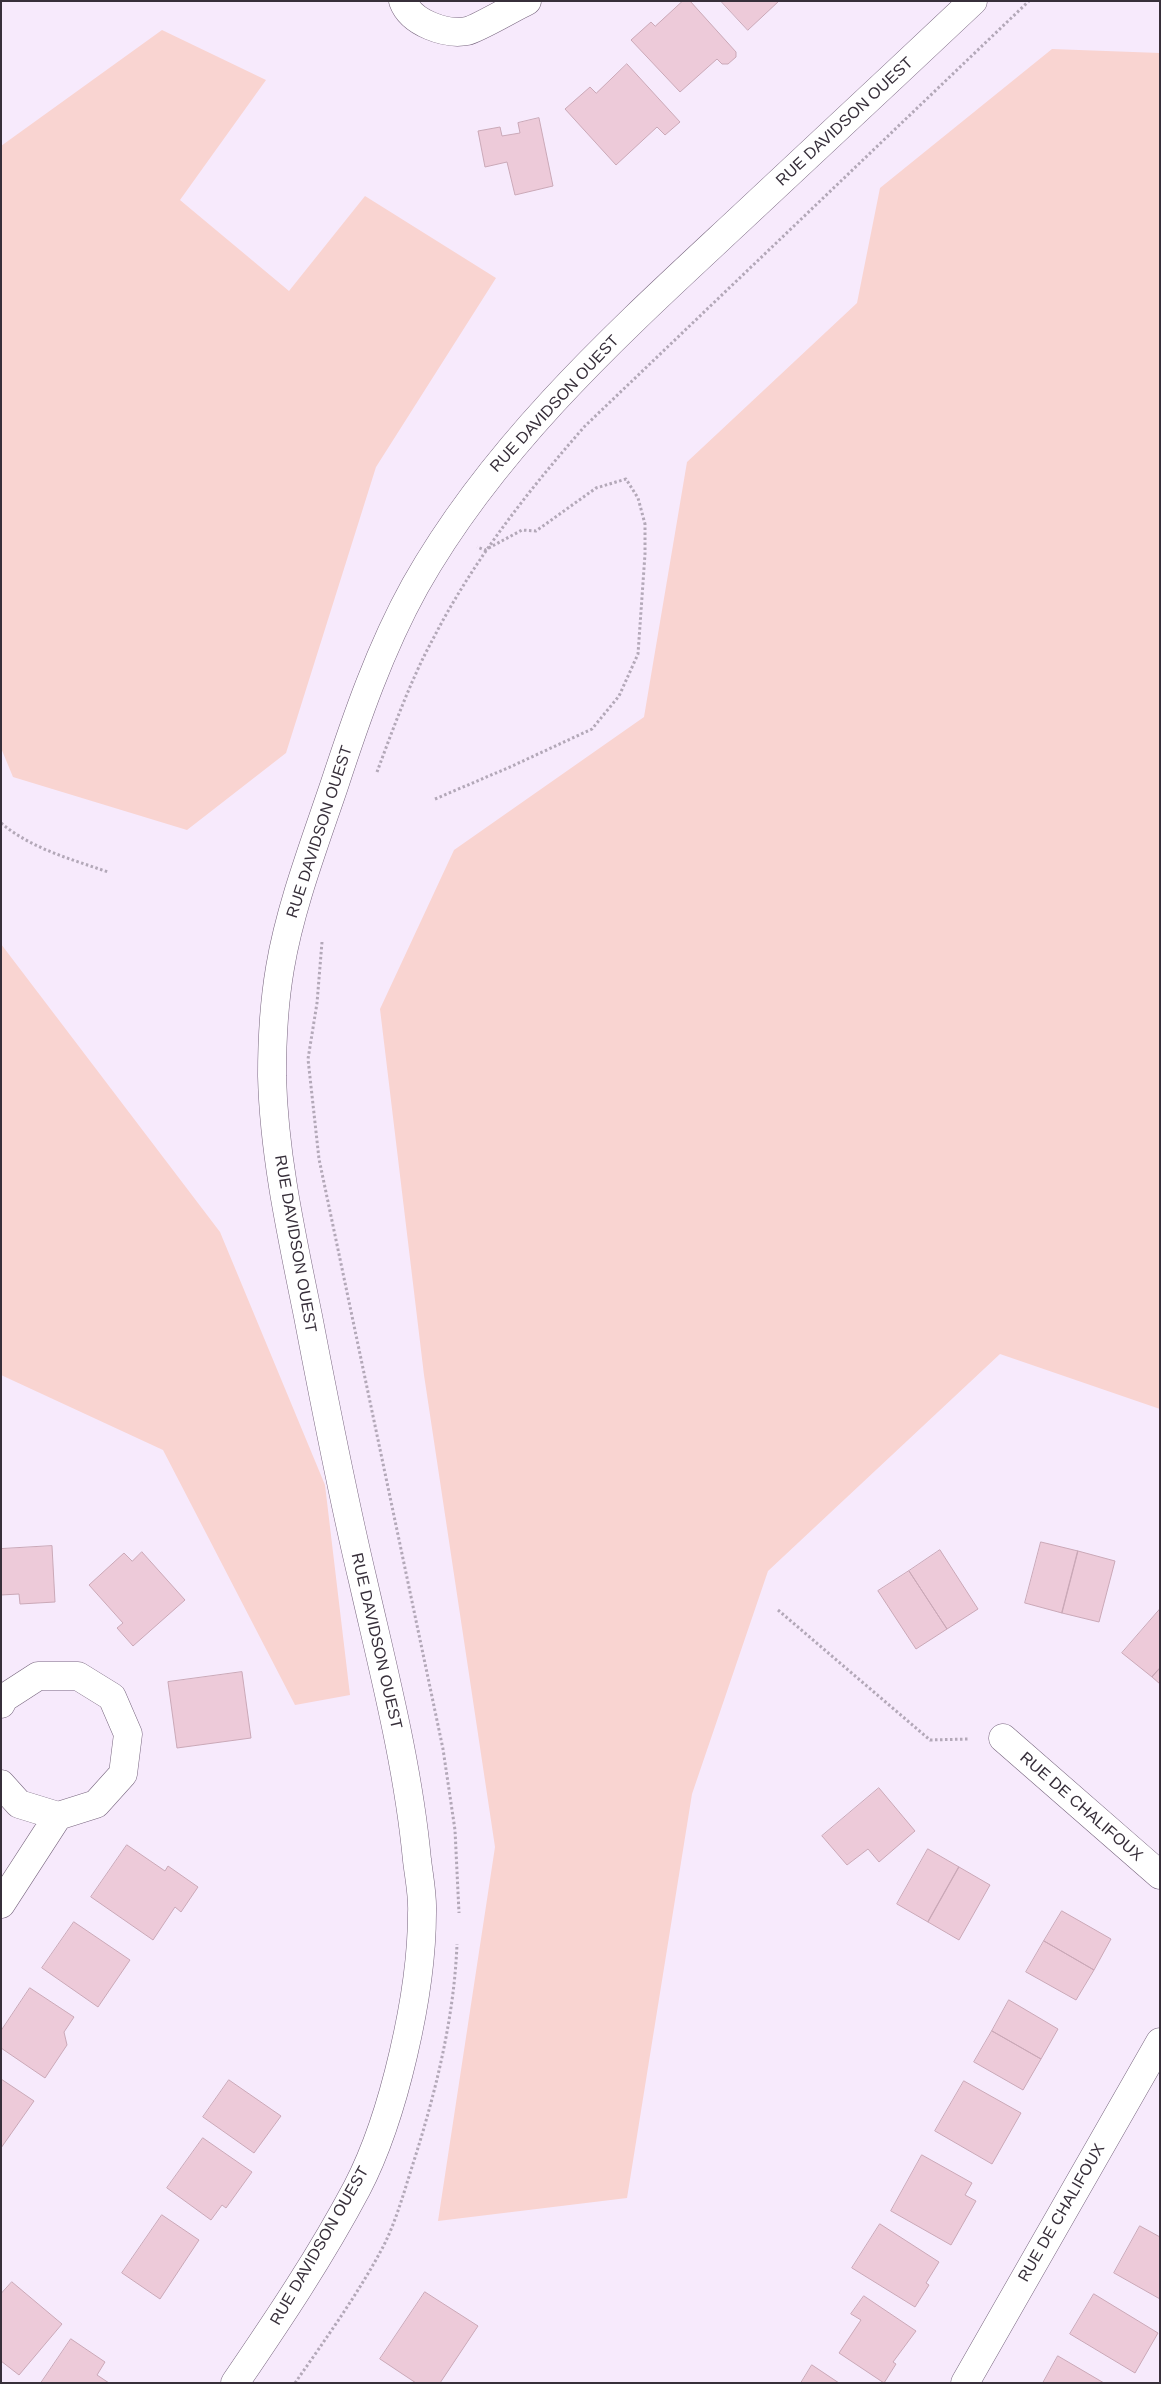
<!DOCTYPE html>
<style>
body{margin:0}
#map{position:relative;width:1161px;height:2384px;overflow:hidden;background:#f7eafc;font-family:Arial,sans-serif}
canvas{display:block}
.frame{position:absolute;inset:0;border:2px solid #372f3a;pointer-events:none}
</style>
<div id="map">
<canvas width="1161" height="2384"></canvas>
<div class="frame"></div>
</div>
<script>
const ctx = document.querySelector('canvas').getContext('2d');
ctx.lineJoin = 'round';
function paint(path, color) { ctx.fillStyle = color; ctx.fill(path, 'evenodd'); }
function strokePath(path, color, width, dash) { ctx.strokeStyle = color; ctx.lineWidth = width; ctx.lineCap = dash ? 'butt' : 'round'; ctx.setLineDash(dash || []); ctx.stroke(path); }
function write(font, color, halo, rows, align = 'center') {
  ctx.font = font + ' Arial,sans-serif'; ctx.lineWidth = 5; ctx.setLineDash([]); ctx.textBaseline = 'middle'; ctx.strokeStyle = halo; ctx.fillStyle = color; for (const [text, x, y, turn = 0] of rows) {
    ctx.save(); ctx.translate(x, y); ctx.rotate((+turn || 0) * Math.PI / 180); ctx.textAlign = isNaN(turn) ? turn : align; if (halo) ctx.strokeText(text, 0, 0); ctx.fillText(text, 0, 0); ctx.restore();
  }
}
paint(new Path2D(`
 M162,30L266,80L180,200L289,291L365,196L496,278L376,467L286,753L187,830L13,777L1,748V146Z
 M1052,49L1160,53V1409L1000,1354L768,1571L692,1794L627,2198L438,2221L495,1847L424,1375L380,1009L454,850L644,717L687,462L857,303L880,188Z
 M1,944L220,1232L325,1485L350,1695L295,1705L163,1450L1,1375Z`), '#f9d4d1');
const building = new Path2D(`
 M683,1H690L736,52V57L728,64H722L717,59L680,92L631,40L651,22L655,26Z
 M721,1H779L748,30Z
 M627,64L680,122L665,135L657,127L616,165L565,109L590,87L596,93Z
 M539,118L553,186L515,195L507,162L485,167L478,131L500,127L502,136L520,133L518,123Z
 M1041,1542L1078,1551L1062,1613L1025,1603Z
 M52,1546L55,1602L20,1604L19,1594L1,1595V1549Z
 M940,1550L978,1609L947,1629L909,1571Z
 M1078,1551L1115,1561L1099,1622L1062,1613Z
 M142,1552L185,1600L133,1646L117,1628L123,1623L89,1585L124,1553L132,1561Z
 M909,1571L947,1629L916,1649L878,1591Z
 M1160,1609V1668L1152,1677L1122,1653Z
 M1160,1668V1684L1152,1677Z
 M242,1672L251,1738L177,1748L168,1682Z
 M879,1788L915,1831L879,1862L868,1849L847,1865L822,1836Z
 M127,1845L165,1871L168,1866L198,1887L181,1912L175,1907L153,1940L91,1897Z
 M928,1849L959,1867L928,1922L897,1904Z
 M959,1867L990,1885L959,1940L928,1922Z
 M1062,1911L1111,1939L1094,1970L1044,1941Z
 M74,1922L130,1960L98,2007L42,1968Z
 M1044,1941L1094,1970L1076,2000L1026,1972Z
 M30,1988L74,2017L64,2032L67,2045L45,2078L1,2048V2031Z
 M1009,2000L1058,2029L1041,2059L992,2031Z
 M992,2031L1041,2059L1023,2090L974,2062Z
 M1,2079L34,2101L1,2148Z
 M229,2080L281,2116L254,2153L203,2117Z
 M964,2081L1021,2113L992,2164L935,2131Z
 M203,2138L252,2172L226,2208L222,2205L211,2220L167,2188Z
 M922,2155L972,2183L965,2195L976,2201L951,2245L891,2211Z
 M162,2215L199,2240L160,2299L122,2273Z
 M880,2224L939,2262L926,2283L929,2285L915,2307L852,2268Z
 M1140,2226L1160,2237V2299L1114,2273Z
 M12,2282L62,2324L19,2375L1,2361V2294Z
 M425,2292L478,2326L440,2383H416L380,2359Z
 M1094,2294L1158,2333L1135,2373L1070,2334Z
 M864,2296L916,2331L893,2362L896,2364L884,2383L839,2353L861,2320L851,2314Z
 M71,2339L105,2362L97,2375L109,2383H41Z
 M1058,2356L1104,2383H1043Z
 M812,2365L839,2383H801Z`);
paint(building, '#edcad9');
strokePath(building, '#caa8b7', 1);
const minor = new Path2D(`
 M403,1C411,23 446,35 467,31C477,29 514,7 527,1
 M1,1704L4,1698L38,1676H78L112,1697L128,1734L123,1774L96,1804L58,1816L19,1804L1,1784
 M1003,1738L1160,1875
 M1,1904L58,1816
 M965,2383L1160,2042`);
const tertiary = new Path2D(`
 M235,2383C278,2320 321,2256 357,2188C394,2117 422,1993 422,1913C423,1896 419,1877 417,1860C408,1765 384,1673 363,1581C342,1493 325,1405 308,1316C292,1237 274,1157 272,1076C272,1040 274,1003 280,968C290,908 314,845 334,786C356,719 380,649 415,586C495,444 618,333 736,223C815,150 894,75 973,1`);
strokePath(minor, '#77657e', 29);
strokePath(tertiary, '#77657e', 29);
strokePath(new Path2D(`
 M377,772C393,729 411,679 433,639C473,561 527,492 585,426L1029,1
 M435,799L510,767L592,729L619,696L638,654L645,554V524L638,498L626,479L596,488L536,531L522,530L485,550L477,547
 M1,823C32,849 71,859 108,872
 M322,942L317,1003L308,1059L319,1159L443,1749L455,1830L459,1913
 M778,1610L930,1740L969,1739
 M295,2383C325,2340 360,2291 384,2245C396,2221 404,2192 412,2167C435,2095 454,2020 457,1944`), '#b3a8b8', 3, [2.5, 2.5]);
strokePath(minor, '#fff', 28);
strokePath(tertiary, '#fff', 28);
write('16px', '#372f3a', '#fff', [
 ["RUE DAVIDSON OUEST",845,122,-43],
 ["RUE DAVIDSON OUEST",555,404,-47],
 ["RUE DAVIDSON OUEST",320,832,-72],
 ["RUE DAVIDSON OUEST",295,1244,80],
 ["RUE DAVIDSON OUEST",376,1641,77],
 ["RUE DE CHALIFOUX",1081,1807,41],
 ["RUE DE CHALIFOUX",1062,2213,-60],
 ["RUE DAVIDSON OUEST",320,2246,-60]
]);
</script>
